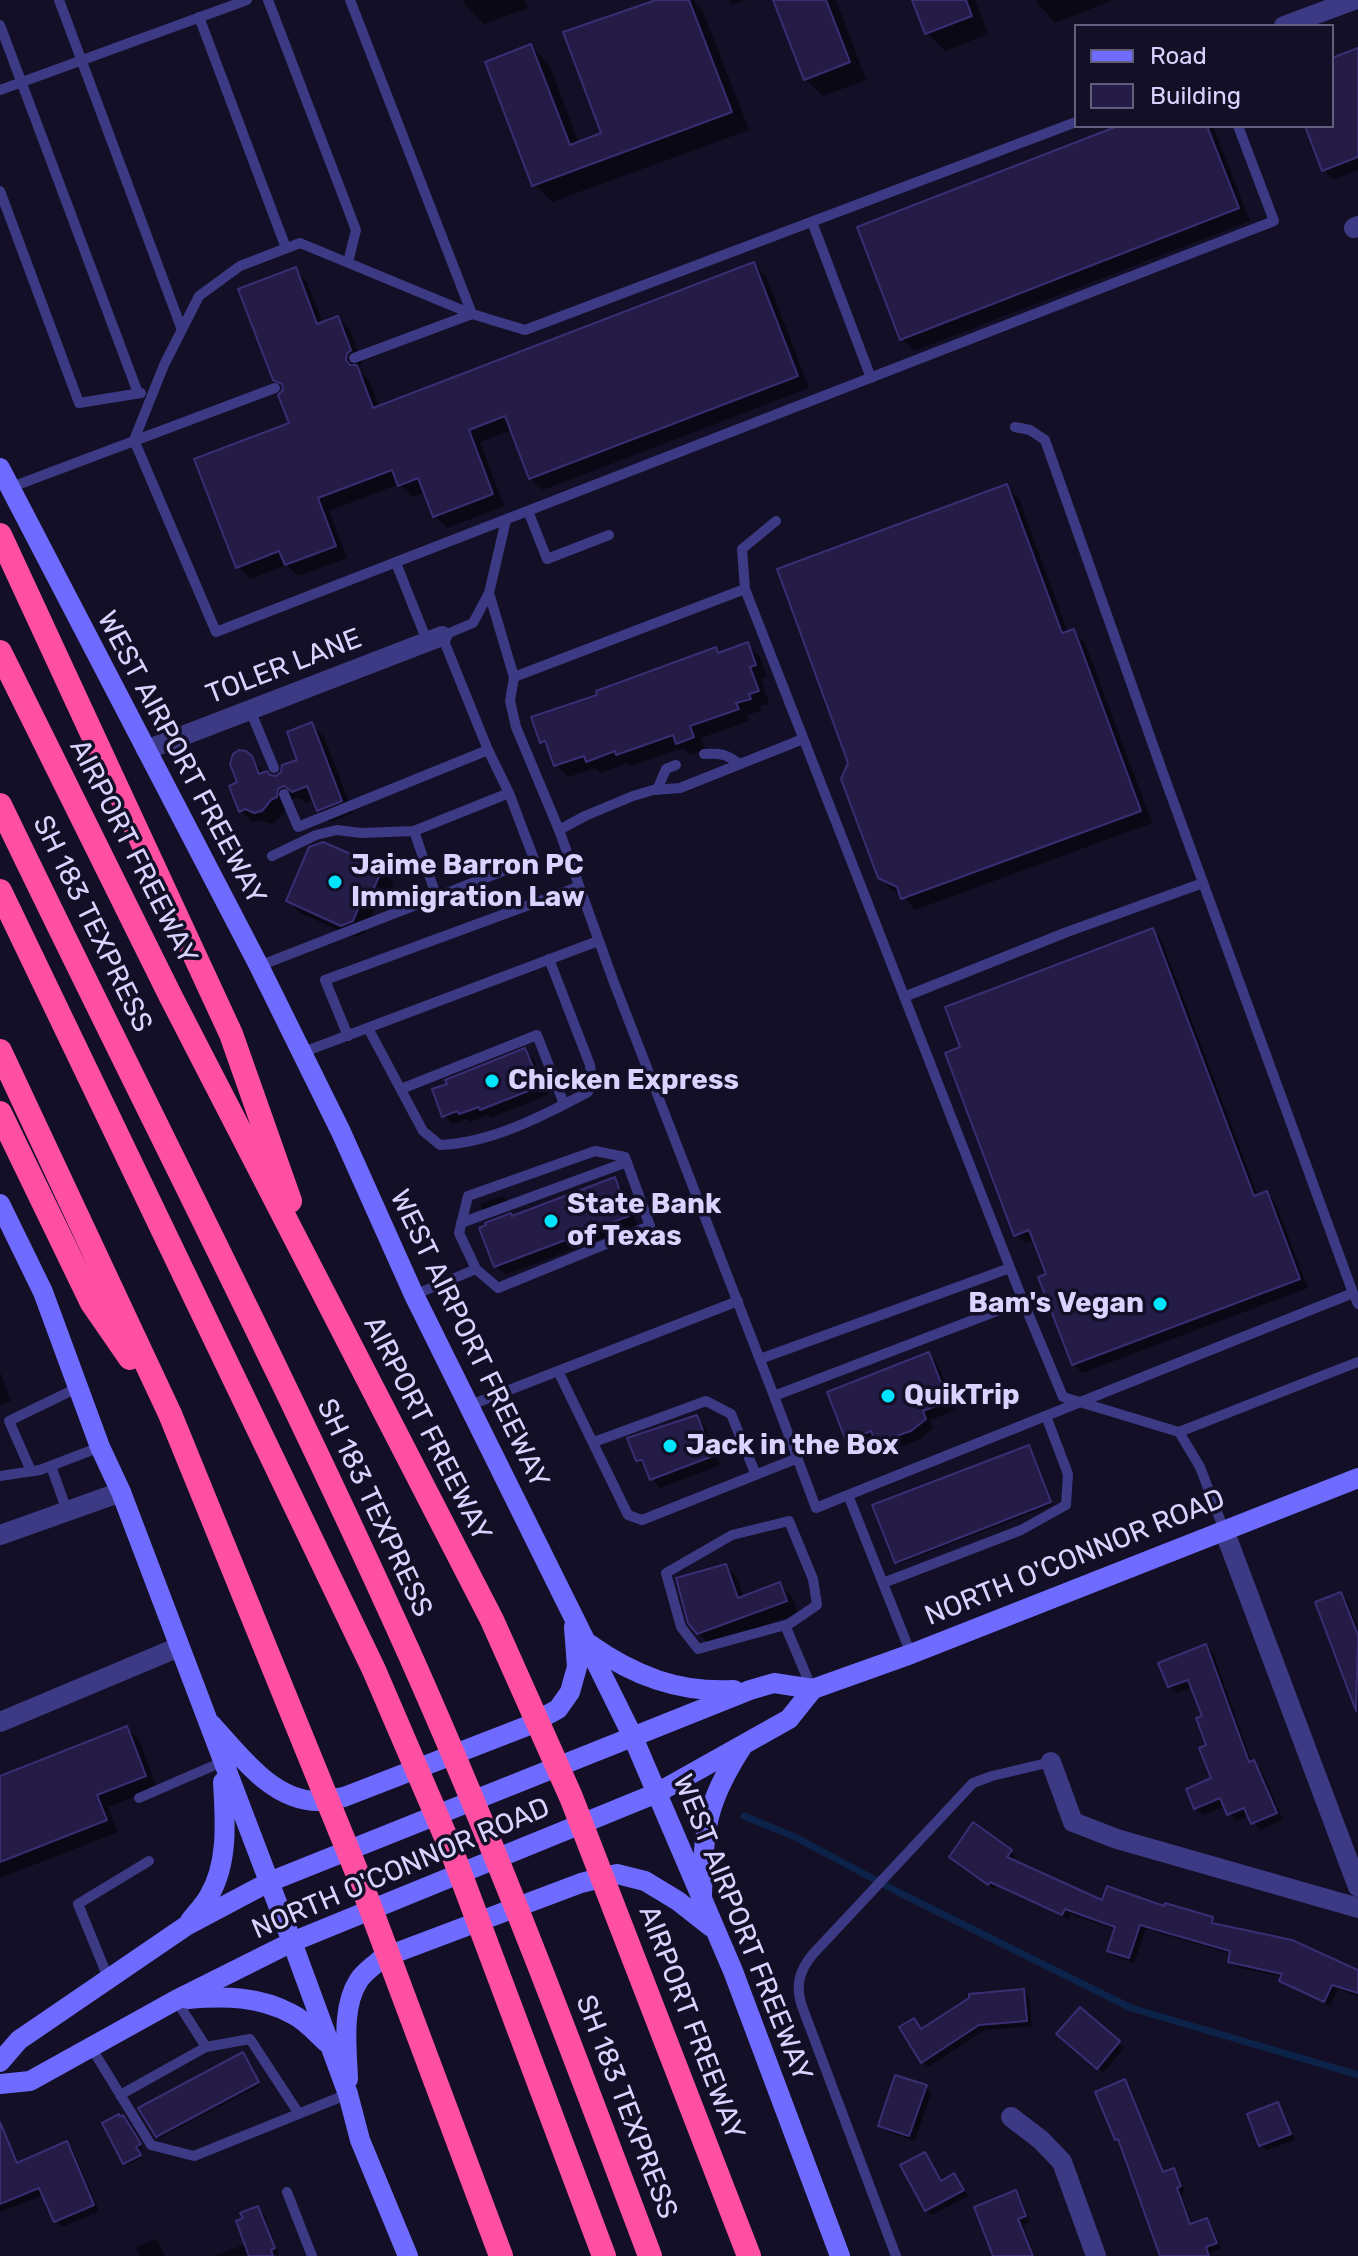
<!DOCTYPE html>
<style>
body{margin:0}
#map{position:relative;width:1358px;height:2256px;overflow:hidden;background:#130f26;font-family:Rubik,sans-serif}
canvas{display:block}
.legend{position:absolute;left:1074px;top:24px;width:260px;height:104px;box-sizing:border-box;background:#130f26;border:2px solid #625e7d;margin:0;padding:10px 14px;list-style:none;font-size:24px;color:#d9d4ff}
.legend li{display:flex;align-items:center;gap:16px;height:40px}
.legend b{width:40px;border:2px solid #625e7d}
</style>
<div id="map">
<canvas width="1358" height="2256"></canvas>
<ul class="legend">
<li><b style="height:10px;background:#6f6bff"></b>Road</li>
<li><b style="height:22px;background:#241b47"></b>Building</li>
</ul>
</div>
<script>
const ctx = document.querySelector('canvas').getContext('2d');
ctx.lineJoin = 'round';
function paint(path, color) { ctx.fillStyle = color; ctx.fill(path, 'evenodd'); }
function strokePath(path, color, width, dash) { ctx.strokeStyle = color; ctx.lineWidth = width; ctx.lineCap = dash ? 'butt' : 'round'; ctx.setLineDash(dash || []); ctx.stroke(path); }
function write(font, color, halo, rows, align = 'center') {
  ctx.font = font + ' Rubik,sans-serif'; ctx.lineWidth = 7; ctx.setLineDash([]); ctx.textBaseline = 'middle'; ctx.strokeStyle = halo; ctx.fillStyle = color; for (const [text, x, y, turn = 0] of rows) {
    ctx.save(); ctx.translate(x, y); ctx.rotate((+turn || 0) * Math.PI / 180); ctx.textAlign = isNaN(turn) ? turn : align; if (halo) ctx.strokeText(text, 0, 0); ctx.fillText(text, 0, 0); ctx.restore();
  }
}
paint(new Path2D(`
 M463,0H525L528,8L484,24L466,6Z
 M661,0H693L702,9L749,130L552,202L534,184L531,46L549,64L579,144L604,135Z
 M729,0H745L733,5Z
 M775,0H836L866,80L823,96L805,79Z
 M914,0H975L988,34L945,51L927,33Z
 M1035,0H1113L1055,23Z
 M1358,50V170L1333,179L1324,170L1307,126H1332V59Z
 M1123,126H1213L1250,221L914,351L902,338Z
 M754,264L766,276L809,388L543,490L530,478L512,430L480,442L504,506L447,528L435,516L426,492L412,497L399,484L329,511L347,558L298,576L287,565L250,579L238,566L291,424L285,390L274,379L295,269L307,282L323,324L338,318L350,330L362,363L358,369L369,380L379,407Z
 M1006,487L1019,499L1068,633L1073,631L1085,643L1152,823L915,910L902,894L892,890L879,877Z
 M748,645L760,657L767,677L761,679L769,703L760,706L761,711L747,715L749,721L701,738L705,749L690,755L683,748L630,766L627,763L600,773L595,768L568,777L556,765L551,751L542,742L599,696L716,650L720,654Z
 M312,725L324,737L353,813L330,822L318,810L314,799L306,803L301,799L294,798L278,820L272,824L258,820L253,823L240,810L239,784L246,753L265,774L272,778L279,777L299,761Z
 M382,870L394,882L382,910L376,907L365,933L354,937L300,913L288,901Z
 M1152,931L1161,939L1258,1196L1266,1193L1275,1202L1308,1288L1082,1373L1074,1364L1048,1275L1035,1240L1025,1243L1016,1235L962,1048Z
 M525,1051L534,1059L548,1095L490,1118L488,1115L470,1122L467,1119L453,1124L444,1115Z
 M614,1179L623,1188L637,1225L505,1275L496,1266L482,1229Z
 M503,1196L512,1205L490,1216L481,1207L480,1204Z
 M928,1354L937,1363L956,1410L930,1420L933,1428L920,1439L903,1446L885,1447L878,1440L857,1448L848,1440Z
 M0,1372L11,1401L0,1405Z
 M696,1417L705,1426L720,1465L660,1488L638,1460Z
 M1031,1449L1052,1505L899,1564L896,1562Z
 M725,1566L737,1578L744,1598L780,1584L792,1597L798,1613L711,1645L698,1633Z
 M1341,1594L1347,1600L1358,1628V1710L1317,1603Z
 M1206,1646L1213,1653L1252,1763L1261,1769L1283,1820L1260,1830L1250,1815L1236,1821L1225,1806L1203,1815L1196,1808L1214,1779L1204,1717L1193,1687L1176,1693L1169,1686Z
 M126,1728L139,1740L157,1788L108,1807L118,1832L0,1878V1778Z
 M973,1825L1011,1852L1016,1857L1013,1862L1103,1903L1165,1909L1212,1919L1218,1925L1358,1972V1996L1338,1989L1330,2006L1287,1986L1282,1981L1283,1977L1236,1967L1230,1961L1231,1954L1146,1929L1134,1963L1115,1956L1109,1950L1116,1930L1070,1914L1068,1919L996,1886L994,1889L957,1862Z
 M1024,1991L1029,1997L1032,2026L985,2030L928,2067L923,2061L913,2020L922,2030L971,1999Z
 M1065,2040L1118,2043L1124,2048L1103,2073Z
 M245,2057L260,2085L159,2138L157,2136Z
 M1125,2082L1130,2087L1165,2173L1174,2170L1179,2176L1185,2192L1181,2194L1193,2225L1207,2220L1212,2226L1221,2248L1210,2253L1211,2256H1163L1122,2144L1116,2139Z
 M926,2087L931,2093L915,2141L886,2131L881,2125Z
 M1278,2104L1283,2110L1295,2140L1267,2150L1261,2145Z
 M125,2120L142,2147L137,2150L141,2158L127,2165L125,2163Z
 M66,2144L73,2150L99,2211L62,2227L56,2221L44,2195L0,2212V2159L13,2154L20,2164Z
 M925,2154L943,2182L954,2176L968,2196L932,2215L927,2210Z
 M1016,2192L1021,2198L1030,2222L1023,2225L1035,2256H996Z
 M258,2208L264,2214L279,2254L214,2256L246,2244Z
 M156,2239L165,2256H140L136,2247Z`), '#0007');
strokePath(new Path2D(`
 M744,1816L795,1837L898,1892L1131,2008L1358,2075`), '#0c2248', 7);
const building = new Path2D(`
 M656,0H689L732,112L532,186L485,62L531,44L570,145L601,133L563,32Z
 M773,0H826L850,62L804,80Z
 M912,0H966L972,16L925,34Z
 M1358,48V157L1322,171L1305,126H1332V58Z
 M1118,126H1207L1239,208L900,340L857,227Z
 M754,262L798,376L529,479L505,416L469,430L493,494L433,517L418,478L398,486L392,470L318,498L336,546L285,565L279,551L236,568L194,459L289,423L278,395L283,390L282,384L273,380L238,289L296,267L317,324L338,316L351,350L347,354L346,360L350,365H357L373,408Z
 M1007,484L1062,633L1074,629L1141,811L901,899L897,887L878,878L841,779L848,763L777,569Z
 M748,642L756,665L750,667L759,691L749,694L751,699L736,703L739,709L690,726L694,737L676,744L673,735L616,755L615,751L586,762L584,756L554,766L545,741L540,743L531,717L597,695L596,691L716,647L718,653Z
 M312,722L342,801L317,811L307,786L292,792L284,786L278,789L277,797L271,800L262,811L254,813L245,809L239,812L229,786L237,782L230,764L233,754L239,750L246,751L252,756L259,774L267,771L270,775L276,776L281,772L282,765L297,760L287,732Z
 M323,842L383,868L369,899L363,897L353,921L341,926L286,901L309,847Z
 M1153,928L1254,1196L1267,1191L1300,1279L1072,1365L1038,1277L1046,1274L1029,1230L1014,1236L945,1053L960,1047L945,1007Z
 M525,1048L541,1086L480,1110L479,1107L459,1114L457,1111L442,1117L432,1089L447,1084L445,1080Z
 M615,1177L629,1216L494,1267L479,1228L486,1225L485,1223L511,1213L512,1216Z
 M929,1352L948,1401L923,1411L926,1419L911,1431L893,1437L874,1439L871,1431L846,1441L827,1392Z
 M697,1415L713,1456L650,1480L642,1460L636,1461L627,1438Z
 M1029,1445L1051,1502L895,1563L872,1505Z
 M726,1564L738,1598L780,1582L787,1601L697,1634L688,1623L676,1578Z
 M1341,1592L1358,1635L1356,1711L1315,1602Z
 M1206,1644L1249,1762L1254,1760L1277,1813L1251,1824L1244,1808L1227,1815L1220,1798L1194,1809L1186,1789L1211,1778L1199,1748L1206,1745L1196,1718L1202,1716L1188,1680L1168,1687L1158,1663Z
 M127,1726L146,1776L97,1795L107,1820L0,1862V1776Z
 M973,1822L1012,1850L1007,1857L1102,1900L1107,1886L1164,1906L1165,1903L1213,1917L1212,1923L1292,1940L1358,1970V1993L1332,1985L1324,2002L1279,1981L1282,1974L1228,1962L1230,1951L1140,1925L1129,1958L1107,1951L1115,1927L1065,1909L1062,1915L990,1882L988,1885L949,1857Z
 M1024,1989L1027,2021L979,2025L921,2063L899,2027L914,2018L921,2029L969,1998V1994Z
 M1080,2007L1120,2041L1097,2069L1056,2034Z
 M243,2052L259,2082L156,2137L138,2108Z
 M895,2075L927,2085L909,2136L878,2126Z
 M1125,2079L1163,2172L1174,2168L1181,2186L1177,2188L1190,2224L1207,2218L1217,2243L1206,2247L1209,2256H1160L1118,2139L1115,2140L1095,2092Z
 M1278,2102L1291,2134L1259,2146L1247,2114Z
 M119,2114L120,2117L123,2115L141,2144L136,2147L141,2155L123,2164L102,2123Z
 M0,2122L17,2163L67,2141L94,2205L54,2222L39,2188L0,2204Z
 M925,2152L941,2181L954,2173L964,2190L925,2211L900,2165Z
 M1016,2190L1026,2216L1018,2219L1033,2256H993L974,2207Z
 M258,2206L275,2248L271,2250L273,2256H249L236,2221L243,2218L240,2213Z`);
paint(building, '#241b47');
strokePath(building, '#3b2d73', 2);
strokePath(new Path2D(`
 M59,0L182,330
 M268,0L356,230L348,262
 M350,0L472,314L354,358
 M199,17L286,248
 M0,25L138,393
 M0,90L247,0
 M1076,122L525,330L472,314L300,243L240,266L199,296L164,365L134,440L216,632L1274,221L1238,126
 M0,191L79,403L141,393
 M812,222L871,378
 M1015,427L1030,430L1045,440L1164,776L1353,1293
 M9,488L275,388
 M528,511L547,559L609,535
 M776,521L742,549L745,589L1023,1301
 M396,563L427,641
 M489,593L514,677
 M250,710L274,768
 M488,750L509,793
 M704,754C720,753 727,754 739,764
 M657,790L666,769L676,765
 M284,794L298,827L488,750L442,636L473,623L489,593L506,520
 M559,830L516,727L510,701L514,677L745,589
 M272,856L316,835L337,830L361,833L414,831
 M259,966L534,859L509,793L414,831L437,898
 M904,997L1067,932L1203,883
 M368,1028L423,1131L440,1145C491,1143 543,1116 588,1092L592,1084L590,1065L549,959
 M348,1036L325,980L578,887
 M301,1053L598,941
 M401,1089L537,1035L564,1104
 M461,1223L627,1162
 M414,1295L476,1269L498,1288L650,1226L625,1157L595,1151L468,1196L459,1233L476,1269
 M760,1359L1010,1268
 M558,1371L628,1515L642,1520L798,1458
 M774,1396L613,980L559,830L585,816L633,796L653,790L680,788L803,739
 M468,1406L738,1301
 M1179,1432L1358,1362
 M594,1442L706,1401L731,1414L756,1475
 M51,1466L67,1511
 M31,1471L9,1421L79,1387
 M0,1476L40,1470L100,1447
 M848,1495L1353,1293L1358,1304
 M789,1521L813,1579L817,1605L789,1624L698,1649L681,1627L666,1573L732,1535Z
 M883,1583L1021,1530L1066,1505L1068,1474L1046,1416
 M785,1625L812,1689
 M911,1654L848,1495L816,1508L774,1396L1023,1301L1063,1397L1179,1432L1200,1467L1224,1530
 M139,1798L222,1762
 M109,1980L78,1904L149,1861
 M176,2000L206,2047
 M91,2047L151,2145L194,2156L348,2094
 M120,2095L206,2047L250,2039L299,2114
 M287,2192L312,2256
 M896,2256L803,2009C795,1987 798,1972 813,1954L973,1783L992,1776L1051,1762`), '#3d3a85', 10);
strokePath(new Path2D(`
 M1284,26L1354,0
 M1354,228L1358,226
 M146,750L442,636
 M1224,1530L1358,1887
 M0,1535L121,1492
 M0,1722L179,1647
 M1051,1762L1073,1822L1117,1839L1358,1908
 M1011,2117L1041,2140L1062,2162L1096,2256`), '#3d3a85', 20);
strokePath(new Path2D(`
 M0,468L259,966L341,1132L414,1295L632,1735L733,1971L840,2256
 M0,1204L43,1292L100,1447L121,1492L292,1942L348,2094L360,2140L408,2256
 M589,1644C634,1676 679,1693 734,1690
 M211,1724C240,1755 272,1801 318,1801C326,1801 336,1798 344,1797L527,1726L558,1709L570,1692L577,1667L574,1627
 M702,1895C704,1829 705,1804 742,1747
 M190,1921C196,1913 204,1905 209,1896C229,1862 225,1819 223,1782
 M188,1999C225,1996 259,1996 292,2014C305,2020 316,2033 326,2042
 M0,2062L19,2040L186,1926L269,1882L750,1690L774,1683L813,1689L911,1654L1358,1478
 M348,2079C347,2048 341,2007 359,1980C364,1972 375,1965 382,1958L581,1883L617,1874L645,1881L678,1901L711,1927
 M0,2084L30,2081L176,2000L292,1942L657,1793L789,1719L813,1689`), '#6f6bff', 20);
strokePath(new Path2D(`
 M0,535L231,1034L290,1201
 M0,652L171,997L492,1620L571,1797L749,2256
 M0,805C136,1088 281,1368 410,1655C498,1852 574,2054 650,2256
 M0,891L374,1670L451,1849L604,2256
 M0,1051L170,1414L360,1880L501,2256
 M0,1113L92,1303L130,1358`), '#ff4fa3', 24);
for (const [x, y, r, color] of [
 [335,882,8,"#00e5ff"],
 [492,1081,8,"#00e5ff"],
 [551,1221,8,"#00e5ff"],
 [1160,1304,8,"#00e5ff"],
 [888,1396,8,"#00e5ff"],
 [670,1446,8,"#00e5ff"]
]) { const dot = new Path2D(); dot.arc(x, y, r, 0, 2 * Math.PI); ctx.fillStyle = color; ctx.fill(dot); strokePath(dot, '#130f26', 3); }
write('28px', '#d9d4ff', '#130f26', [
 ["TOLER LANE",284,667,-21],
 ["WEST AIRPORT FREEWAY",181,758,62],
 ["AIRPORT FREEWAY",133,852,63],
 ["SH 183 TEXPRESS",92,924,64],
 ["WEST AIRPORT FREEWAY",469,1339,64],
 ["AIRPORT FREEWAY",427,1429,63],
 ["SH 183 TEXPRESS",374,1508,65],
 ["NORTH O'CONNOR ROAD",1075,1558,-22],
 ["NORTH O'CONNOR ROAD",401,1869,-23],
 ["WEST AIRPORT FREEWAY",742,1928,68],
 ["AIRPORT FREEWAY",691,2023,69],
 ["SH 183 TEXPRESS",626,2107,69]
]);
write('bold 28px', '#d9d4ff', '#130f26', [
 ["Jaime Barron PC",351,866],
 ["Immigration Law",351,898],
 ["Chicken Express",508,1081],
 ["State Bank",567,1205],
 ["of Texas",567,1237],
 ["Bam's Vegan",1144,1304,"right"],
 ["QuikTrip",904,1396],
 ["Jack in the Box",686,1446]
], 'left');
</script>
